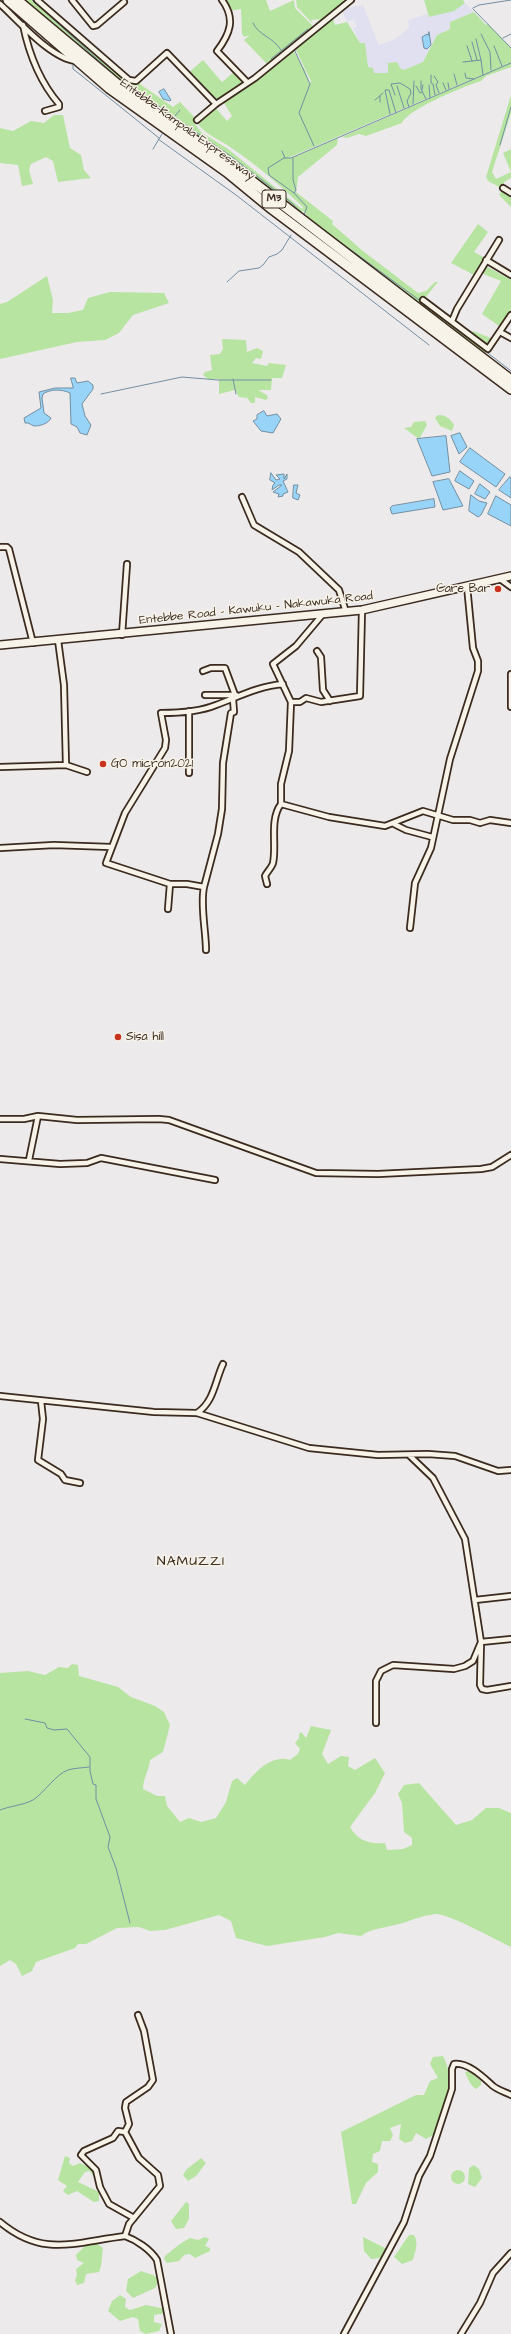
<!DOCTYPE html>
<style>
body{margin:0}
canvas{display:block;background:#edeaec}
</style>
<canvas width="511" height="2334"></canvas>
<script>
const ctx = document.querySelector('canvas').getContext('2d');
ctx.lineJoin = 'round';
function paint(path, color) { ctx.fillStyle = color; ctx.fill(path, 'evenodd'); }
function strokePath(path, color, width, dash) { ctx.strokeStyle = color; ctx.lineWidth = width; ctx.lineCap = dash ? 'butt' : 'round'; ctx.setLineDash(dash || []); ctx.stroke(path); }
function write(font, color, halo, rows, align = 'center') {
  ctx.font = font + ' "Architects Daughter",sans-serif'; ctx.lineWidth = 3; ctx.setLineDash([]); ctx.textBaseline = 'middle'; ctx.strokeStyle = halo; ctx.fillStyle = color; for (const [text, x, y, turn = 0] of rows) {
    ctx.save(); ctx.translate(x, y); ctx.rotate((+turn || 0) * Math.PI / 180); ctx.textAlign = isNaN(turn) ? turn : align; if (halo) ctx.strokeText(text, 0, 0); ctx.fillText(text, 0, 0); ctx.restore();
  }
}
paint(new Path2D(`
 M465,3L474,12L450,22V29L437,35L423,62L404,70L388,63V73H374L368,67L365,43H360L353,28L357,27L354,20L347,22L341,9L363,5L379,45L395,39L409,28L408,20L427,14L429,17L453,11Z`), '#e1e0f0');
paint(new Path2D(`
 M21,0H34L64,23L125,80L133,83L137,82L173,107L180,102L197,120L195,124L201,132L228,149L302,209L303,207C281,186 258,166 233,149C221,140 207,136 198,124L199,120L215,107L227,121L232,116L223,101L293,50L305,70L310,84L300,110L311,81L294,46L332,16L335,25L347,22L360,43H365L368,67L373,68L374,73H388V63L397,62L400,68L404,70L423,62L437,35L450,29V22L474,12L486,25L488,24L511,48V67L486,76L481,81C465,86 408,109 402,123L366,136L359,134L347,138L342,137L505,65L288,158H291L338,138L337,145L298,177L296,192L333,221L332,224L363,251L418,293L426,291L435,282H438L424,299L451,321L448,327L305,218L307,215L302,210V218L138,96Z
 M224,0H266L270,11L294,0L295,8L314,27L268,65L244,40L250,35L244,37L242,34L241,9L229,11Z
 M296,0H343L345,3L317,24H315L320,19L311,20L313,24L297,7Z
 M424,0H463L465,3L454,11L429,17Z
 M203,60L222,82L235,71L244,82L216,102L188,73Z
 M511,95V113L492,172L496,179L511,172L503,153L511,149V178L504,182L503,189L511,194V207L499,195L503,189L488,181L486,177Z
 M54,115H63L70,148L81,155L84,170L91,178L58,182L53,161L46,157L31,164L29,170L33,184L22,186L18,165L0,163V128L13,131L31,121L44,123Z
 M478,224L488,232L474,252L485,258L474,275L451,263Z
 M486,266L511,280V309L499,326L482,314L501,281L481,273Z
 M47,276L53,300L52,313H68L83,310L88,298L110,292L164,293L169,303L133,315L119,333L105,340L77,342L0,359V304L7,302Z
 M453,323L487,350L485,353L450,329Z
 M473,331L491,338L487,345L472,333Z
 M222,339L246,340L247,352L257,348L263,351L261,359L256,358L252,363L267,366L269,363L286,365L282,378H272L271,390H258L267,395L268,398L266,400L255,397V403H251L247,398L239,397L235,390L219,394V379H208L203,375L205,372L212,370L210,355L220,354L223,349Z
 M438,415C445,415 450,418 454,425L452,431L440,426L435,418Z
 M425,421L427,425L419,439L404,428L411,427L414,422Z
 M72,1664L78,1665L79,1676L118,1687L131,1697L155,1706L164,1712L170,1725L163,1752L150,1760C149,1770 143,1779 143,1789L157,1796H165L167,1806L180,1822L189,1818L201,1822L216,1818L226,1802L232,1781L237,1778L245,1785C256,1771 272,1754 290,1760L298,1754L300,1749L295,1743L299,1738V1734L301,1732L306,1738L311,1726L331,1730L322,1754L328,1764L341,1756L349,1757L348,1766L355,1770L375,1758L385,1773L375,1793L350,1827C358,1841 369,1844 385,1843L387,1850L403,1849L412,1845V1838L404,1832L402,1803L398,1794L404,1785L419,1783L456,1825L472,1820L486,1808H499L511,1813V1947C496,1940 450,1914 436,1914C421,1915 409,1922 395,1925C384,1928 369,1929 361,1936L338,1933L325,1937L267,1946L236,1938L231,1921L219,1915L165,1930L150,1931L139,1927L117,1928L86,1944H78L75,1948L36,1962L32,1971L22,1976L16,1964L10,1960L0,1966V1673L28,1671L45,1675L59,1667L68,1668Z
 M443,2056C457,2083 444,2107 435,2134L426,2139L416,2133L412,2141L405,2143L399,2139L401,2124L390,2128L393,2135L390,2141H382L380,2151L373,2154L372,2162L378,2164V2172L366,2183L356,2204H352L341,2132L416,2095H424L430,2081L438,2078L430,2064L433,2057Z
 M469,2071L481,2081V2085L476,2089C470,2085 468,2079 465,2072Z
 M65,2156L70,2158L69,2163L73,2166L80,2163L99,2172L93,2175L89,2171L85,2172L78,2182L99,2192V2201L94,2202L77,2191L68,2195L63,2191L67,2186L58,2180Z
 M201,2158L206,2163L196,2176L188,2181L183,2175L187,2169Z
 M474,2165L479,2169L482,2178L475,2187L468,2184L469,2168Z
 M451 2177a7 7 0 1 1 14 0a7 7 0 1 1-14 0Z
 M186,2202L189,2204V2219L184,2228L176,2229L171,2221Z
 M409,2235H414C419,2243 415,2252 413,2260L402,2264L394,2257Z
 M205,2237L209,2239L205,2246L210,2248V2251L195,2258L190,2254L184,2255L179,2261L167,2263L164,2259L165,2256C172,2250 182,2242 190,2238L198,2240Z
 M363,2237L387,2249C385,2258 380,2258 371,2259L364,2251Z
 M96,2243L103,2248C102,2256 102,2266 99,2272L86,2274L84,2283L77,2285L75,2280L77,2275L76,2269L84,2263L77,2260L76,2255L85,2246Z
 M141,2271L153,2275L159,2280L155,2288L133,2298L126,2291L128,2279Z
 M120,2295L126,2299L125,2307L130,2310L146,2305L166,2309L167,2313L154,2315V2322L162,2324L159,2331L146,2334L140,2331L138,2319L133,2317L120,2321L108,2311L112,2301Z`), '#b7e4a1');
const water = new Path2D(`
 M429,32L431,45L427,49L424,48L422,37L427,34L428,35Z
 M164,89L171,100L170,101L163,99L159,92Z
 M71,378H75L77,383L88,381L93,385V389L82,404L85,416L91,425L87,435L80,433L77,427L71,424L70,393C62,389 50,389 43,394L42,398L44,413L51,418C48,424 40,426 34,426L28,423H25L24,418L41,408L39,392L55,388H73Z
 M264,411L267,416L277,414L281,419L273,433L261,431L253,421L257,419V415Z
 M460,433L467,447L459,454L451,436Z
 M446,436L450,472L432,476L417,439Z
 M470,448L505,474L496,487L460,462Z
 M460,471L474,481L469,489L455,481Z
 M271,473L276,480L280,479L276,475L284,474V479L287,474V479L283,481L288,492L283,494V496L278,497L279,494L273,492L282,485H279L272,490L273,485L275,483L270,480Z
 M510,477L511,479V498L499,490Z
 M449,479L463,506L443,510L433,482Z
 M480,484L490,492L485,499L475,494Z
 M294,485H298L296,493L300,495L298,500L293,498Z
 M471,495L479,501L487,503L481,515L478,517L469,511Z
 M496,496L511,505V526L488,514Z
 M434,499L435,507L392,514L390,508L392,506Z`);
paint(water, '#98d3f8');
strokePath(water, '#738fa1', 1);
strokePath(new Path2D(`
 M32,0L117,77L232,157L292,203L303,215
 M473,8L479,5L511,0
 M473,9L511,48
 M253,23C259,36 272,36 281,50
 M481,34L490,52L491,70
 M503,38L511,34
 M306,39L336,16
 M476,39L481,60
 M472,42L477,60
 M467,46L472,61
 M494,46L502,66
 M294,49L310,84L299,113L314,146
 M271,59L308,29
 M463,62L481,60L483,75
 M73,65V69L82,76L159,138
 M465,73L466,78L474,79
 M454,74L457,85
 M431,75V83L433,84L435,95
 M434,76L438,82L436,85L439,93
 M421,81V89L426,99
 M443,83L446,90
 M448,83L449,89
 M429,85L430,98
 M397,86L404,108
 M416,86L420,93L422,92
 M422,90L423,85
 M395,95L391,84L400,83L410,89L411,93L407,101L409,107
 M380,96V102
 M375,100L383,93
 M413,104L414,81
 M390,114L385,90H389L396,113
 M175,116L180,110
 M158,139L236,195L429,345
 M500,145L511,107
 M153,149L162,134
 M282,151L285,158
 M293,158V180L296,190L294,193L307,207L304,215
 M294,193L269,175L268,168L284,158H291L511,63
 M306,217L445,319
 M227,282L239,271L259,268L263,265L269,257L277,254L282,250L291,235
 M453,326L511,371
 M233,379L236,394
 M101,394L182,377L218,380H271
 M25,1719L45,1723L47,1728L54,1730L67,1729L90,1757V1771L93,1784L96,1785V1799L110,1837L108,1847L116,1868L130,1923
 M0,1810C10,1806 24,1805 33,1800C44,1793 56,1774 68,1770C74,1768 83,1768 89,1767`), '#738fa1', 1);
const minor = new Path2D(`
 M37,0L129,80L136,81L167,53L216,104
 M72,0L93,26L97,25L124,2
 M222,0C236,19 230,34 217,51L247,82
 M0,4C19,21 51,59 76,61
 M23,25C29,54 40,82 59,104V107L45,111
 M197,120L216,104L255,78L351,0
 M503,188L511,193
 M486,260L511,275
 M423,300L488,349L511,315
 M452,321L457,309L499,240
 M500,332L511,338
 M242,497L254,525L299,552L339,590L346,612
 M0,547H7L9,549L33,643
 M500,579L511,587
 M122,635L127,564
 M58,640L64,685L66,765L87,772
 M317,651L321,657L323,690L330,701
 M203,671L211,668H225L235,695
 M511,674V707
 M205,695H236
 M291,702H300L306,698L321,702L360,696L362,610
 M0,767L66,765
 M189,773V711
 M281,804L329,817L385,826L423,811L453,820H470L480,823L490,820L511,823
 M394,824L406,830L432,837
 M0,848L54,845L111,847
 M267,884L265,876C267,872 272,867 273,863C277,845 269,820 281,804V784L289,751L291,702L273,664L296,646L323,614
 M204,887L218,834L222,809L223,763L231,713L234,712L233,699
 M168,909L170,884
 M410,928L415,883L431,848L450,759L478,671V661L473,648L467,586
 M206,950C206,931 200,905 204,887L187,884H170L106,863L125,813L165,748L166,740L161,713C179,713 199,712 216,705C238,697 259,686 283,684
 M0,1119H24L38,1116L77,1120L159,1119L169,1120L316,1173L378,1174L481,1169L492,1167L511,1155
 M0,1159L60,1164L87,1163L101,1158L215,1180
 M29,1160L38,1116
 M0,1396L154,1412L197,1413L309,1448L378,1455L428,1454L455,1456L498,1471L511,1470
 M41,1401L43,1419L38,1460L61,1474L65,1480L80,1483
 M197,1413C214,1402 215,1381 223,1364
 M475,1600L511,1596
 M511,1639L481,1642L480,1685L482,1689L487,1690L511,1686
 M376,1723V1681L381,1671L393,1665L454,1669L465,1666L473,1661L481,1642L465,1539L433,1478L409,1455
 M125,2132L118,2131L113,2138L84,2151L81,2155L96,2170L100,2187L109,2204L134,2218
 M0,2222C43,2258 75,2242 125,2236C136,2240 150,2249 157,2260L171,2334
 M125,2236L129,2224L160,2186L158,2175L139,2158L125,2132L129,2124L125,2108L126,2102L148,2087L153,2080L144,2031L138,2015
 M344,2334L404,2222L419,2176L430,2156L452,2089V2069L454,2064C468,2062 484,2078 493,2086C498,2090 505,2092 511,2095
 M461,2334L480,2303L493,2273L511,2253`);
const secondary = new Path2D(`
 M0,645L362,610L511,576`);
const motorway = new Path2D(`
 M8,0L109,88L227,172L272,209L511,389
 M17,0L129,94L240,172L511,380`);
strokePath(minor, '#3b2a1e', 8);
strokePath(secondary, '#3b2a1e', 10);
strokePath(motorway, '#3b2a1e', 12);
strokePath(minor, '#f7f3e8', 4.5);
strokePath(secondary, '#f7f3e8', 7);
strokePath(motorway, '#f7f3e8', 9);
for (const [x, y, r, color] of [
 [498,589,4,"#c8321e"],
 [103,764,4,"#c8321e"],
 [118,1037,4,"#c8321e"]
]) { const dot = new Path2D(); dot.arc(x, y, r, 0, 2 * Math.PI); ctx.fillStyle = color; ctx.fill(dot); strokePath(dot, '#f7f3e8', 1.5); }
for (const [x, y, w] of [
 [274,199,24]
]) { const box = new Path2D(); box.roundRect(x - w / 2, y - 9, w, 18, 3); ctx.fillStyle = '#f7f3e8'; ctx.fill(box); strokePath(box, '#3b2a1e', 1); }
write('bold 11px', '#3b2a1e', null, [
 ["M3",274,199]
]);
write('12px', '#3b2a1e', '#f7f3e8', [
 ["Entebbe-Kampala Expressway",187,130,36],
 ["Entebbe Road - Kawuku - Nakawuka Road",256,609,-6]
]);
write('12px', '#3b2a1e', '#f7f3e8', [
 ["Care Bar",490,589,"right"],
 ["GO micron2021",111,764],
 ["Sisa hill",126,1037]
], 'left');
ctx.letterSpacing = '1px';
write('14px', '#3b2a1e', '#f7f3e8', [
 ["NAMUZZI",191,1562]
]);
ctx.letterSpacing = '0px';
</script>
